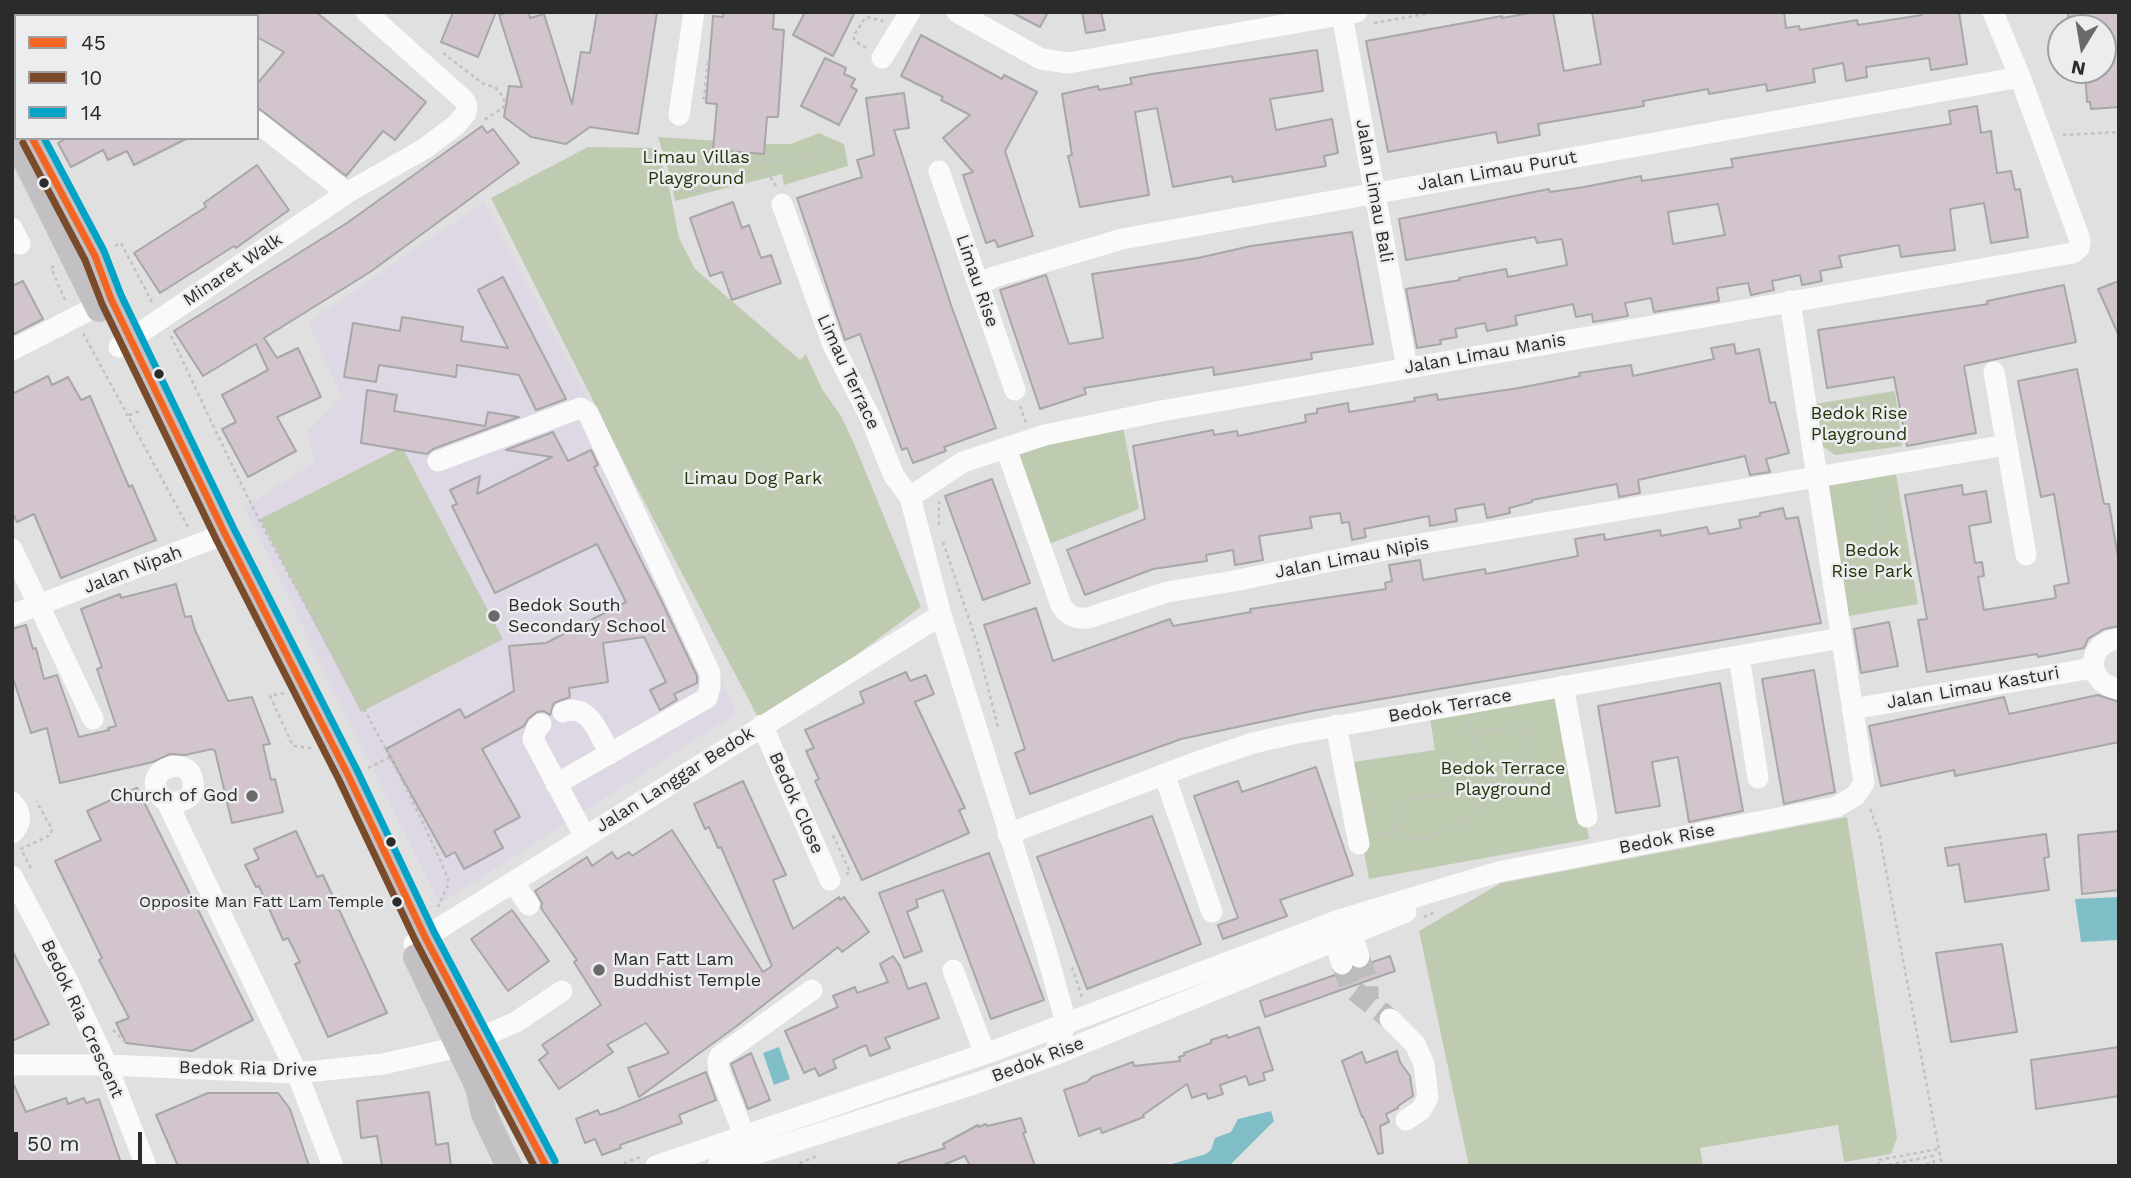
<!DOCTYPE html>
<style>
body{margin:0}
#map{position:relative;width:2131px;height:1178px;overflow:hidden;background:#e0e0e1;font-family:"Work Sans",sans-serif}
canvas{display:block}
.frame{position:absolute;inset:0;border:14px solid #2b2b2c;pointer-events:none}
.legend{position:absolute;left:14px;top:14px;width:245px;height:126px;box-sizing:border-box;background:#ecedef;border:2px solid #9f9fa1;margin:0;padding:9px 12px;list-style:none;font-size:21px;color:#2b2b2c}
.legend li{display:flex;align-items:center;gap:14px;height:35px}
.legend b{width:35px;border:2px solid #9f9fa1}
.north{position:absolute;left:2047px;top:14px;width:70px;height:70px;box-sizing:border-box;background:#ecedef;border:2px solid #9f9fa1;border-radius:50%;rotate:191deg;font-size:19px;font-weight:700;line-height:28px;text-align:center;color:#2b2b2c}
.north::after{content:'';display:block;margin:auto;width:24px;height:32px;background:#6a6a6b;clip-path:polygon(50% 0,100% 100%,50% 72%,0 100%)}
.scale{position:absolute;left:14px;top:1132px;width:128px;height:32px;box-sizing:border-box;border:4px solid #2b2b2c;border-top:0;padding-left:9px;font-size:21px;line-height:24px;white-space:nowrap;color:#2b2b2c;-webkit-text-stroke:5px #ecedef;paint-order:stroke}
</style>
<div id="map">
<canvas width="2131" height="1178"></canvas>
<div class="frame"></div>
<ul class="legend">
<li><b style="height:9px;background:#f26522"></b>45</li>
<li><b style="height:9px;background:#7a4b2a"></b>10</li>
<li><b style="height:9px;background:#02a3c6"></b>14</li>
</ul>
<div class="north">N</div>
<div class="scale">50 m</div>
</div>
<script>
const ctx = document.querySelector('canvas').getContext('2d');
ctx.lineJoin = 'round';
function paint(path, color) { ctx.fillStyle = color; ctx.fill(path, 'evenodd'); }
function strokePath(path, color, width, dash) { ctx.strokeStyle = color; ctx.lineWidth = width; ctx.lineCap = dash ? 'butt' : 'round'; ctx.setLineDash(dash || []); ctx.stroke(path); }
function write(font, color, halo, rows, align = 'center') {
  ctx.font = font + ' "Work Sans",sans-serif'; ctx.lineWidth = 5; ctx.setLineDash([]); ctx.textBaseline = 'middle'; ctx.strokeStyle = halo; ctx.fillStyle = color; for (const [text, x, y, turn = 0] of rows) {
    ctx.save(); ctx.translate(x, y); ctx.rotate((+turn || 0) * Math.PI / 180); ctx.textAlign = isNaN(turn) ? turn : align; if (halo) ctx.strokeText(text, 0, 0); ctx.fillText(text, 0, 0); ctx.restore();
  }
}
paint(new Path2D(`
 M484,202L597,416L737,713L440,904L244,508L314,462L307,431L342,398L308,322Z`), '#ddd8e4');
paint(new Path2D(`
 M819,133L844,144L848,166L784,185L782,174L675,201L670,175L658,137L765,144H791Z
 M588,147L657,148L669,187L679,238L695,269L800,360L806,354L822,389L841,416L853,441L921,607L762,725L636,486L491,198Z
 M1895,391L1902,446L1835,455L1818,443L1808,405Z
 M1123,427L1139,509L1049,544L1017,452Z
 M402,447L503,639L361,712L260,519Z
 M1896,474L1918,604L1843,617L1822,487Z
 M1561,690L1589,839L1369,879L1347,763L1435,750L1429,712Z
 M1847,817L1897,1138L1891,1154L1844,1162L1838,1125L1700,1148L1703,1166H1469L1419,931L1501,883Z`), '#becbb1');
paint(new Path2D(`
 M2119,897V940L2081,942L2075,899Z
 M779,1047L790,1079L774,1085L763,1053Z
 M1271,1111L1274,1121L1229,1166H1165L1206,1154L1211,1150L1215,1138L1231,1132L1238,1119Z`), '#81bfc8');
const building = new Path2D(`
 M257,12H316L426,102L395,140L383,131L346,176L257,107V84L284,52L257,37Z
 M453,12H496L478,57L441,42Z
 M509,12H529L530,18L544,14L572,104L581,52L590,53L597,12H657L638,134L590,127L566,144L531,137L504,117L509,86L522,87L499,15Z
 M724,12H774L773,29L784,30L778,117H767L764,154L713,150L717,104L706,103L713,16L723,17Z
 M805,12H855L833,56L793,35Z
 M1011,12H1048L1040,27Z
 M1082,12H1101L1105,30L1086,33Z
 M1536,12H1553L1564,71L1601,64L1592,12H1784L1786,28L1799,26L1800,30L1857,20L1858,25L1922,15L1921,12H1959L1967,64L1931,70L1929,58L1866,67L1867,77L1846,81L1843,63L1813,69L1815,82L1767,91L1766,84L1709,94L1708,89L1643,101L1644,106L1538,124L1540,135L1498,143L1496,132L1388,152L1366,41L1502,16V18Z
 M2068,12H2119V107L2091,109L2090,102H2087L2085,70H2103V28H2069Z
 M921,35L1002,79L1004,75L1037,92L1005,151L1033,236L998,247L995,240L986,243L963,175L973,172L943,138L970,115L941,100L943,97L901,76Z
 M1317,50L1323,91L1270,99L1276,130L1332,119L1338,153L1324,156L1326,166L1233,182L1232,176L1173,187L1157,108L1135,112L1149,195L1080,207L1068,156L1072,155L1062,94L1098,86L1099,90L1132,84L1130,78L1152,74Z
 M825,58L846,68L844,74L855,79L851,87L857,90L839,125L801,106Z
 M904,93L909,128L894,130L952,308L996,428L944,447L946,451L913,463L907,448L902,450L860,334L845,340L797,198L862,177L857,160L874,155L866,98Z
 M1977,106L1981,133L1991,131L1997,173L2011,171L2015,190L2020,189L2028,237L1991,243L1984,203L1950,209L1955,250L1901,257L1899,245L1839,256L1842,267L1820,271L1822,281L1802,285L1800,275L1772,281L1774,290L1751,295L1748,283L1717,288L1719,301L1654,312L1651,298L1625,303L1628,316L1593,322L1592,314L1576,317L1573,304L1515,316L1517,325L1487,331L1485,323L1455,329L1457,337L1440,340L1441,344L1417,348L1406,289L1460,280L1459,278L1506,269L1508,277L1567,265L1562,239L1537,243L1535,237L1406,260L1399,219L1549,189L1550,192L1584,187L1641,176L1642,181L1733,167L1731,159L1951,124L1949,111ZM1718,204L1725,235L1673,244L1668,212Z
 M482,126L487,133L493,129L519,163L370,272L264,338L277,358L298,348L321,397L277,417L296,451L248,477L222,429L236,422L222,395L268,370L256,344L203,376L174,331L347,223Z
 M67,138H188L134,165L127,151L108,160L103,150L71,167L58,143Z
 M257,165L289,210L236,248L234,246L160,293L134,253L206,207L204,203Z
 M733,202L742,228L749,225L761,258L771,255L781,283L732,300L722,272L710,276L690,218Z
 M1352,232L1373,344L1311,353L1312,359L1214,375L1213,367L1084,388L1086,394L1040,409L1000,290L1046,275L1069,344L1103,338L1092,274L1198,258L1251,246Z
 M503,277L566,399L536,410L519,375L457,365L456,377L379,365L376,382L344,377L353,323L400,331L402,317L463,327L461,341L508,348L478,290Z
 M23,281L43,319L12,335V286Z
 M2119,281V336L2098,289Z
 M2064,285L2076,342L1964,366L1976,433L1907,446L1894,377L1827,388L1818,330L1988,304L1987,301Z
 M1734,344L1736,354L1759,349L1770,403L1775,402L1789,453L1766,459L1770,472L1750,475L1745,456L1638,480L1640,493L1619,497L1617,484L1532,500V502L1509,508L1510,513L1487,518L1484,504L1455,509L1457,521L1430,526L1429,516L1364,529L1366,537L1352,540L1349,522L1342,523L1340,513L1310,517L1312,528L1259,536L1263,560L1235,565L1233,550L1206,555L1207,561L1153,569L1085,595L1067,550L1145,519L1133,446L1213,430L1214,435L1237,431L1238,436L1306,422L1305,415L1317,413V409L1348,403L1349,412L1415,401L1414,398L1437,394L1438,400L1519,388L1580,376L1579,373L1631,365L1633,376L1714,359L1711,348Z
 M2077,369L2104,504H2109L2119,563V626L2104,629L2088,639L2084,648L2038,657L2037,654L1927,672L1918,620L1927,619L1905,495L1962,485L1963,495L1986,491L1991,522L1969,526L1975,563L1982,562L1984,576L1978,577L1984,610L2056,598L2054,586L2069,583L2054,494L2041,497L2018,381Z
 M48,376L52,385L68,377L81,400L90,396L129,487L132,485L156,540L61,578L34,514L17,522L12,512V394Z
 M367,390L397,395L394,411L485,426L488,412L519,417L433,449L427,454L361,443Z
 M553,432L568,461L591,450L598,465L594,467L661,600L697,676V683L674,694L677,700L660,710L650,690L666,682L644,637L603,643L608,682L569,688L570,697L554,703L550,715L544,711L537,712L528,719L524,726L482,749L520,817L494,831L503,848L464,869L455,852L446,857L386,749L460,709L465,718L514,691L509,646L546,643L626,602L597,544L495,593L452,506L457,504L450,490L480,476L477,494L552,457L506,450Z
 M992,479L1030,583L983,600L945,496Z
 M1783,508L1786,519L1798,517L1821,623L1312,711L1181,739L1030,794L1015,753L1025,749L984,625L1036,608L1053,661L1170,619L1173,626L1251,612L1250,609L1386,589L1385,583L1392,581L1389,565L1420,560L1423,580L1485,569L1486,574L1578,556L1575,539L1604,534L1605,540L1660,530L1661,536L1707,527L1709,534L1741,528L1739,520L1760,516V513Z
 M176,584L185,617L191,616L195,630L228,701L252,697L270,744L263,745L271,780L275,779L283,812L232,823L215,751L212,749L185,755L170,754L153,762L60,783L47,728L31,733L12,675V629L26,625L33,649L36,648L44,679L57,675L79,737L109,730L108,728L116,726L97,669L102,667L81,609L120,594L121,598Z
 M1889,622L1898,666L1861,673L1854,629Z
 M1814,670L1835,792L1784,804L1762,679Z
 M906,672L910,681L926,675L934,694L915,702L965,808L959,810L969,833L862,880L815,781L819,779L806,751L814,748L805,730L864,703L860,692Z
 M1720,683L1743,811L1689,822L1678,757L1652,762L1660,806L1616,813L1598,706Z
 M2098,695L2119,702V742L1955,776L1954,770L1881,786L1869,726L2004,697L2009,714Z
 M1316,767L1353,875L1280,900L1287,916L1223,939L1218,925L1238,918L1194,796L1238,781L1242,792Z
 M743,781L786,875L773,880L793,929L839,897L840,900L844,897L869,932L842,952L838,947L734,1028L639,1097L628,1068L669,1053L646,1023L607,1045L613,1052L559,1089L539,1060L548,1053L542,1045L601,1005L574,962L577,960L541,908L542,903L535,891L587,857L592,866L612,852L617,859L629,852L632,856L672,830L763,972L772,966L721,847L718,848L709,827L705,829L694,804Z
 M137,788L253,1020L192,1051L126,1043L116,1023L129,1018L99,960L102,958L55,861L101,840L87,811Z
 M1152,816L1201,944L1087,989L1037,857Z
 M296,831L317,877L323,875L387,1013L328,1037L295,964L300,962L288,938L283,940L259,886L256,887L245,865L259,859L254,849Z
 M2119,831V890L2082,894L2078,835Z
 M2046,834L2049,857L2044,858L2049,890L1965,902L1959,864L1948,866L1945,848Z
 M989,853L1044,1000L991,1019L943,890L916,900L918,907L907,912L922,951L904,958L879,893Z
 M512,910L549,961L508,991L471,939Z
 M2002,944L2017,1032L1951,1042L1936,953Z
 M12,950L49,1024L12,1041Z
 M893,956L900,966L908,989L926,983L939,1018L885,1038L890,1048L870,1056L866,1045L833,1060L836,1068L819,1076L815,1068L804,1073L785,1031L838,1007L833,996L855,987L857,993L888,982L880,964Z
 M1390,956L1395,971L1265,1017L1260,1001L1335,975L1347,976L1354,969H1364L1370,963Z
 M1259,1027L1273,1070L1263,1073L1265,1080L1249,1085L1246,1076L1220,1085L1223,1094L1208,1099L1206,1093L1192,1098L1187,1084L1143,1115L1144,1117L1102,1133L1100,1128L1079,1136L1064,1090L1087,1082L1092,1077L1133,1062L1134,1066L1180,1061L1179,1057L1185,1055L1184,1053L1211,1043V1040L1227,1035L1228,1038Z
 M2119,1047V1096L2036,1109L2031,1060Z
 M1397,1051L1400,1062L1410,1076L1413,1096L1398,1106V1108L1386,1114L1389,1122L1380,1126L1383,1153L1378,1154L1363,1116L1362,1117L1342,1061L1362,1052L1366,1063Z
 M751,1053L770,1100L748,1109L731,1064Z
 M706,1072L716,1100L679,1115L682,1123L620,1145L621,1148L602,1155L595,1139L585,1143L576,1119L598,1110L600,1115L616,1110Z
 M12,1081L26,1112L66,1098L68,1104L84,1098L86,1103L99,1099L122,1166H12Z
 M429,1092L436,1145L448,1143L451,1166H382L377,1136L361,1138L357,1101Z
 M208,1093H278L290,1109L309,1166H178L156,1115Z
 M1021,1118L1026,1132L1023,1133L1035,1166H970L965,1156L941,1166H898V1163L945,1148L943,1144L978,1125L979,1127L986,1124L987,1126Z`);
paint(building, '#d2c5cd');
strokePath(building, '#a7a7a8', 2);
strokePath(new Path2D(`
 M1359,957L1368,981V999
 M1342,964L1350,987L1390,1019`), '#bcbcbd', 21, [21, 10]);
strokePath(new Path2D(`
 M66,16L76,12
 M1374,23L1436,12
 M16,48V52
 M866,48L854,40V35L866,17L883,21
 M443,53L482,83L496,88L504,98L503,108L484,120
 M702,98H704L708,61
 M2063,135L2119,132
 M729,162L731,175L728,180L695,192L687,190L679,165L683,162L802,160L830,148
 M730,170L769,175L776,186
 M115,246L121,243L152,302
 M54,266L51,268L65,300
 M83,333L188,527
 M171,336C207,412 242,490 283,564C340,668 402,769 448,879V885L438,907
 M1020,406L1026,423
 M1826,409L1878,402L1882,407L1891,445
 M129,415L142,410
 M939,525V501
 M943,542L976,640L998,727
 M1853,583C1863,592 1873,588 1882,581L1885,567L1871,488
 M284,693L270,696L293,746L311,748
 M1469,721L1480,772V784C1490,776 1511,774 1524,778C1538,783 1548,795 1564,801
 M1471,734L1517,727C1528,729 1533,735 1536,746C1527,770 1501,767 1479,769
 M368,768L390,757
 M1480,784C1481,794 1479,807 1472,815C1458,830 1394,857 1395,819C1395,811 1399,805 1405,800L1467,791Z
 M1870,809L1879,833L1942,1166
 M833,835L850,872L846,874
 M1377,835L1397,830
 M31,868L21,849L50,835L52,829L36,801
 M1424,917L1437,911
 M1072,967L1082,997
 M113,1030L128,1045
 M617,1166L640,1157
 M793,1166L819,1155
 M1879,1166L1878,1160L1939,1149
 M1882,1166L1933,1156L1934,1162L1920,1166`), '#c1c1c2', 2.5, [3.5, 3.5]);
strokePath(new Path2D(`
 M957,12L1041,59L1068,63L1357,12
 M1342,15L1407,368
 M12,16L21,12
 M882,58L910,12
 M679,115L694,12
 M257,122L347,193
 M939,171L1015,390
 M782,204L833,345L871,419L894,476L910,497L941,615L1045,947L1066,1023L1054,1055
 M12,228L20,244
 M979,285L994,277L1122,239L2020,77
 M119,347L347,193L424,149L456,125L466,113L467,106L464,100L366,12
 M12,350L109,300
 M1994,372L2026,555
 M1006,448L1061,605C1067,616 1076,619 1088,618L1167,592L1234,581L1390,549L2006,445
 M438,461L580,408L588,413L710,673V687L707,698L556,784
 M910,497L963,462L1045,435L1161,411L2073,253L2079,248L2080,240L2020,77L1993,12
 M12,549L93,719
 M12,615L225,534
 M2119,639C2085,642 2085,684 2119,689
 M1739,656L1758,778
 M1563,686L1587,817
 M1852,709L2093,668
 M563,712C590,702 599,735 610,754
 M541,724L537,728L533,739L585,837
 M762,725L830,880
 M1336,725L1359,844
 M1164,774L1212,912
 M12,802C21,812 23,823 12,833
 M167,802C180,804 195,799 193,782C189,749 131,774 167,802L297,1073L333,1166
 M1008,834L1194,763L1253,743L1292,734L1841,638
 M12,876L66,978L107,1065L146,1166
 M513,882L529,905
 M1343,926L1352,935L1359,957
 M1335,942L1342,964
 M414,944L941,615
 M953,970L985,1054
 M1390,1019L1415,1044L1424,1064L1428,1097L1421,1110L1406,1120
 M12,1065H107L297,1073L383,1064L459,1047L516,1022L562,991
 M744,1135L719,1071L718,1061L720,1056L812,990
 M656,1166L996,1050L1339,920L1498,872L1836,807L1855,796L1864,783L1790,301
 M718,1166L974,1084L1054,1055L1406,912`), '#fafafa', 21);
strokePath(new Path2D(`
 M12,99L16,106
 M12,133L99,309
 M32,138L95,256L111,299L225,534L348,775L425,937L546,1166
 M416,957L478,1087L484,1114L509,1166`), '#c2c0c3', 26);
strokePath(new Path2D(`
 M32,138L95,256L111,299L225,534L348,775L425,937L546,1166`), '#f26522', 7);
strokePath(new Path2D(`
 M23,143L85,260L102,304L216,539L339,780L416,942L534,1166`), '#7a4b2a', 7);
strokePath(new Path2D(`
 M44,138L104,251L121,295L234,529L357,770L434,932L555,1161`), '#02a3c6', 7);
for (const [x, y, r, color] of [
 [44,183,6,"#2b2b2c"],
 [159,374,6,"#2b2b2c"],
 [494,616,7,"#6a6a6b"],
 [252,796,7,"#6a6a6b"],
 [391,842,6,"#2b2b2c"],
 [397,902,6,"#2b2b2c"],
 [599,970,7,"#6a6a6b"]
]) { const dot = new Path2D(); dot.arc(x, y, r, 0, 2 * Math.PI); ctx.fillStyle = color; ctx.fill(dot); strokePath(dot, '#ecedef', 2.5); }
write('16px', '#2b2b2c', '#ecedef', [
 ["Opposite Man Fatt Lam Temple",384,902]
], 'right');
write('18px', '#243408', '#ecedef', [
 ["Limau Villas",696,158],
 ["Playground",696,179],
 ["Bedok Rise",1859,414],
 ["Playground",1859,435],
 ["Limau Dog Park",753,479],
 ["Bedok",1872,551],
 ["Rise Park",1872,572],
 ["Bedok Terrace",1503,769],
 ["Playground",1503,790]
]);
write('18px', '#2b2b2c', '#ecedef', [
 ["Jalan Limau Purut",1497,171,-10],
 ["Jalan Limau Bali",1374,191,80],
 ["Minaret Walk",233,270,-34],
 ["Limau Rise",977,281,71],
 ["Jalan Limau Manis",1485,354,-10],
 ["Limau Terrace",848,372,65],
 ["Jalan Limau Nipis",1352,558,-11],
 ["Jalan Nipah",133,570,-21],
 ["Jalan Limau Kasturi",1973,688,-10],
 ["Bedok Terrace",1450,706,-10],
 ["Jalan Langgar Bedok",675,780,-32],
 ["Bedok Close",796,803,66],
 ["Bedok Rise",1667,839,-11],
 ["Bedok Ria Crescent",82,1019,65],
 ["Bedok Rise",1038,1060,-21],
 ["Bedok Ria Drive",248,1069,1]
]);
write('18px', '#2b2b2c', '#ecedef', [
 ["Bedok South",508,606],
 ["Secondary School",508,627],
 ["Church of God",238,796,"right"],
 ["Man Fatt Lam",613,960],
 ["Buddhist Temple",613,981]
], 'left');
</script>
